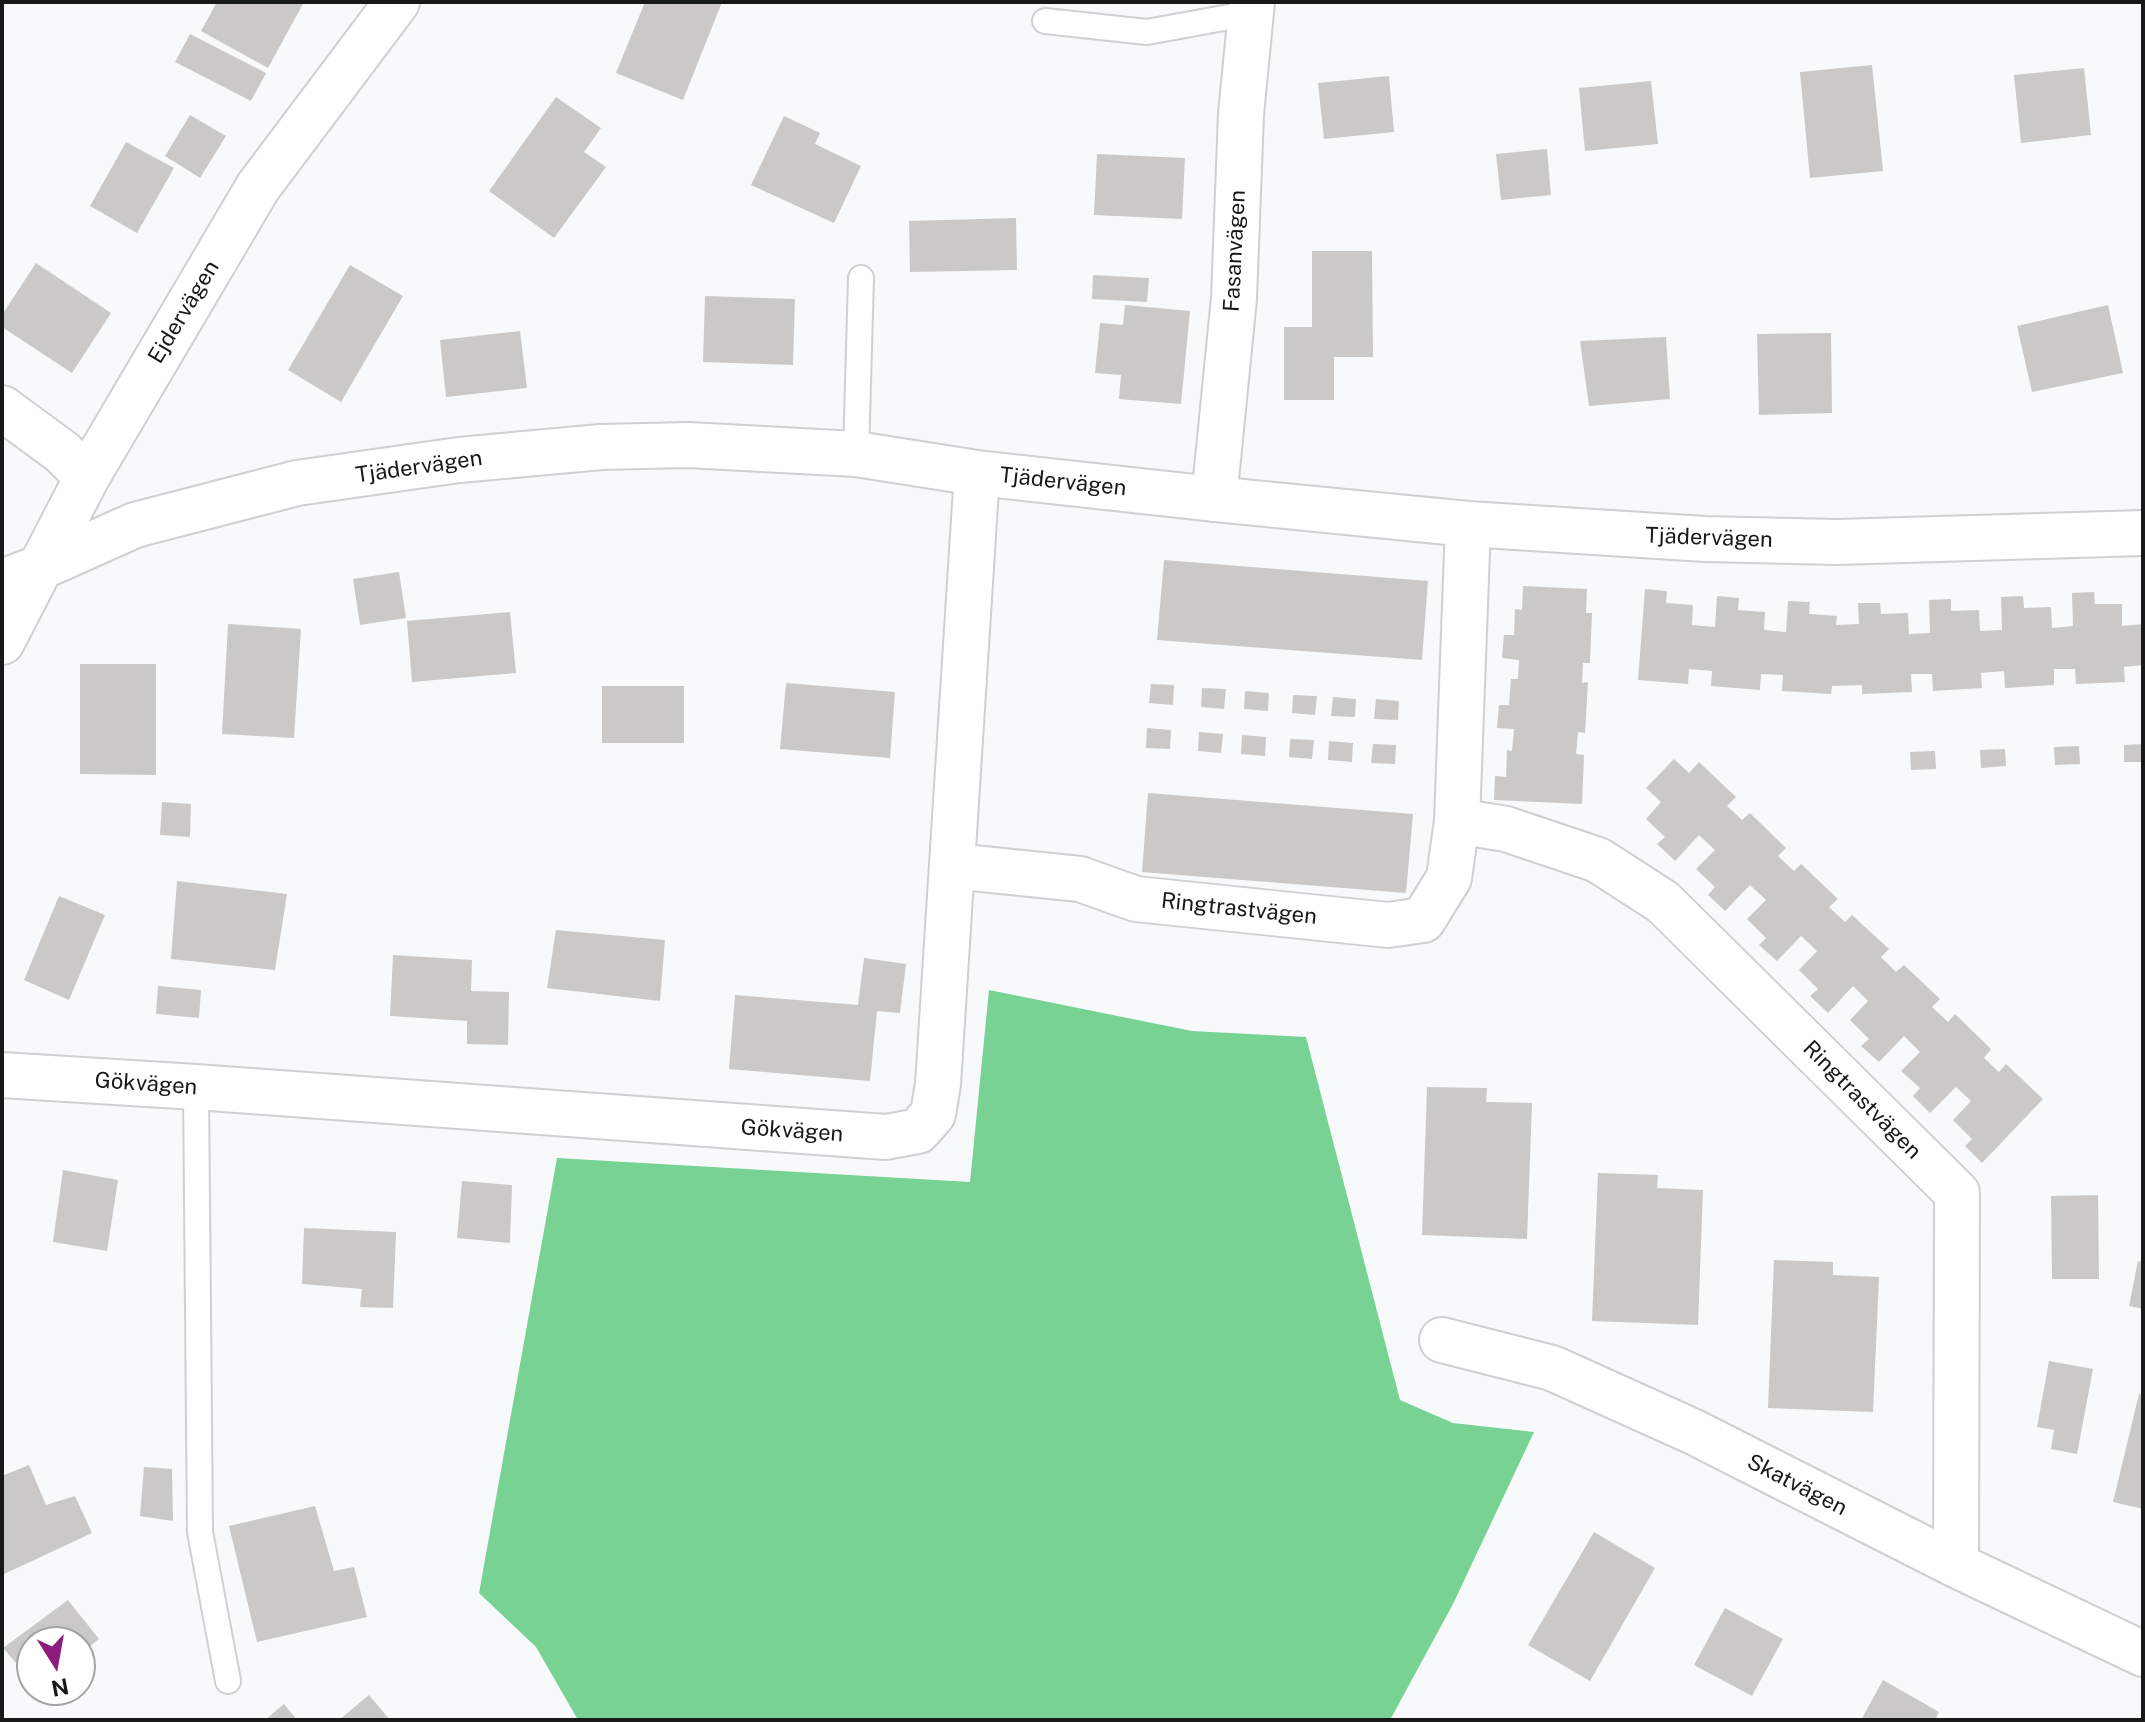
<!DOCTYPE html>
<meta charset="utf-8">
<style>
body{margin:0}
#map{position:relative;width:2145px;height:1722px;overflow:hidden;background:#f8f9fb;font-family:"Public Sans",sans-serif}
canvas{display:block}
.frame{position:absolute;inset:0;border:4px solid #171818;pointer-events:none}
.north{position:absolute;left:16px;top:1626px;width:80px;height:80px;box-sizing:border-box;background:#fff;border:2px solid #a2a3a3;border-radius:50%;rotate:169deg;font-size:22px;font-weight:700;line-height:32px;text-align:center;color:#171818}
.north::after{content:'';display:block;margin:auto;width:28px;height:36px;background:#8c1b7d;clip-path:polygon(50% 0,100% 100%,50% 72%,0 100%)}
</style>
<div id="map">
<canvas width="2145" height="1722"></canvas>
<div class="frame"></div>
<div class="north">N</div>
</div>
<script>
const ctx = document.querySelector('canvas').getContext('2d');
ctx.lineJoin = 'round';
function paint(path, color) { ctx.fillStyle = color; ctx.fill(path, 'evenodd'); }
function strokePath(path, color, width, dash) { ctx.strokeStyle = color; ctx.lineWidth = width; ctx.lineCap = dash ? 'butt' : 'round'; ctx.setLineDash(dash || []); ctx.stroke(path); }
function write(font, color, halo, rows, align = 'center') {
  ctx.font = font + ' "Public Sans",sans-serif'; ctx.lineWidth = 6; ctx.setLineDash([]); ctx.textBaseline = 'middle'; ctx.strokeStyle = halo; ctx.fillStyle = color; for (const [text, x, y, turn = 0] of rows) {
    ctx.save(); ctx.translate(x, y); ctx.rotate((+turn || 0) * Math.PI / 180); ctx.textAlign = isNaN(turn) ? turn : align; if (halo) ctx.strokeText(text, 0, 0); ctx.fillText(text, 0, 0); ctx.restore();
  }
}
paint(new Path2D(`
 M989,990L1192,1031L1306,1037L1400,1400L1453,1423L1534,1432L1453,1604L1390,1720H578L536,1647L479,1593L557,1158L970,1182Z`), '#78d293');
paint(new Path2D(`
 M217,2H304L268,68L201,31Z
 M645,2H722L683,100L616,73Z
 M190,34L266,73L251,101L175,62Z
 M1872,65L1883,171L1810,178L1800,72Z
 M2084,68L2091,135L2021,143L2014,75Z
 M1389,76L1394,132L1324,139L1318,83Z
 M1651,81L1658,144L1585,151L1579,88Z
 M556,97L601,128L584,152L606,167L554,238L489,191Z
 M190,115L226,136L200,178L165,156Z
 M784,116L820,133L815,144L861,166L834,223L751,185Z
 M126,142L174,168L137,233L90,206Z
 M1547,149L1551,195L1501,200L1496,154Z
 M1097,154L1185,158L1182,219L1094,215Z
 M1016,218L1017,270L910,272L909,221Z
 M1312,251H1372L1373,357H1334V400H1284V327H1312Z
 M36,263L111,313L72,373L2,327V315Z
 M350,265L403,296L341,402L288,370Z
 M1093,275L1149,278L1147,302L1092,299Z
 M705,296L795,299L793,365L703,362Z
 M1125,305L1190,311L1181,404L1119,399L1121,375L1095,373L1100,323L1123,325Z
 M2108,305L2123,373L2032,392L2017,326Z
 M520,331L527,388L446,397L440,340Z
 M1831,333L1832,413L1759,415L1757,334Z
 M1666,337L1670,399L1589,406L1580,341Z
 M1164,560L1428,581L1422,660L1157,640Z
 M399,572L406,618L360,625L353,579Z
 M1523,586L1587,589L1586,613H1592L1590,663H1583L1582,683L1588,682L1585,733L1578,732L1576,754L1584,755L1582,804L1494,800L1495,776L1506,777L1507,750L1512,751L1514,729L1497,728L1499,705H1509L1511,679H1518L1519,660L1502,658L1504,635H1514L1515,609L1522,610Z
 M1645,589L1667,591L1666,603L1693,605L1692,625L1715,627L1717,596L1739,598L1738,610L1765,612L1764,630L1786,632L1788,601L1810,602L1809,614L1837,616L1836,625L1859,624L1858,603H1880L1881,614L1908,613L1909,634L1930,633L1929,600L1951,599V611L1979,610L1980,631L2002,630L2001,597L2023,596L2024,608L2051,607L2052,628L2073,626L2072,593L2094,592L2095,604H2122V626L2143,624V665L2124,667L2125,682L2076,684L2075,669H2054V685L2005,688L2004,671L1981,673L1982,688L1933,691L1932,674H1911L1912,692L1862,694V685L1832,686L1831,694L1782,691L1783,675L1761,674L1760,690L1711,686L1712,671L1689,669L1688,684L1638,680Z
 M510,612L516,673L412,682L407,621Z
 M228,624L301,629L294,738L222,734Z
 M80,664H156V775L80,774Z
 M786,683L895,692L890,758L780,749Z
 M1151,684L1174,685L1173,705L1149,703Z
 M602,686H684V743H602Z
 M1202,688L1226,689L1224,709L1201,707Z
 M1245,691L1269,693L1268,711L1244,709Z
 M1293,695L1317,696L1315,715L1292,713Z
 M1333,697L1356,699L1355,717L1331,716Z
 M1376,699L1399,701L1398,720L1374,719Z
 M1147,728L1171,730L1170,749L1146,748Z
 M1199,732L1223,734L1221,753L1198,751Z
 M1242,735L1266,737L1265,756L1241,754Z
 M1290,739L1314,740L1312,759L1289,757Z
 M1329,741L1353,743L1352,762L1328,760Z
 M1373,744L1396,745L1395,764L1371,763Z
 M2143,744V762H2124V745Z
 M2079,746L2080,764L2055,765L2054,747Z
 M2005,749L2006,766L1981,768L1980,750Z
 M1935,751L1936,769L1911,770L1910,752Z
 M1674,759L1689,773L1699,762L1736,797L1727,806L1742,820L1750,813L1786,848L1778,856L1794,871L1801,864L1838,899L1829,907L1845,922L1852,915L1889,949L1881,957L1896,972L1904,965L1940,999L1932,1007L1948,1022L1955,1014L1991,1049L1984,1058L1999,1072L2006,1064L2043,1099L1982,1163L1965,1146L1972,1139L1953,1120L1971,1101L1956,1087L1930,1113L1913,1096L1920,1088L1901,1071L1920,1052L1904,1036L1879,1062L1861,1046L1869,1039L1850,1020L1868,1001L1853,986L1828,1013L1810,996L1818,989L1799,970L1817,951L1801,936L1777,961L1759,945L1766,938L1747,919L1766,900L1750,885L1725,911L1708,895L1715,887L1696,869L1715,850L1699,835L1675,861L1657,844L1665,837L1646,819L1661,802L1646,788Z
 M1148,793L1413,814L1406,893L1142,872Z
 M162,802L191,804L190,837L160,835Z
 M177,881L287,894L275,970L171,959Z
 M59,896L105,915L69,1000L24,980Z
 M556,930L665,940L660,1001L547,988Z
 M393,955L472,960L471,991L509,992L508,1045L467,1044V1021L390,1016Z
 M864,958L906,964L900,1013L877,1011L870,1081L729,1069L735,995L858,1005Z
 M158,986L201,990L199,1018L156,1014Z
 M1427,1087L1487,1088L1486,1102L1532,1103L1527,1239L1422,1235Z
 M63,1170L118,1180L107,1251L53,1242Z
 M1598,1173L1658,1175L1657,1188L1703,1190L1698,1325L1592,1321Z
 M462,1181L512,1185L510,1243L457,1238Z
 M2098,1195L2099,1279H2052L2051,1196Z
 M304,1228L396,1232L393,1308L360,1307L362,1289L302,1284Z
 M1774,1260L1833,1262V1275L1879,1277L1873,1412L1768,1408Z
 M2138,1261L2143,1262V1309L2129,1306Z
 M2049,1361L2093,1369L2077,1454L2051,1449L2054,1430L2037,1427Z
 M2139,1394L2143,1395V1509L2113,1502Z
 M29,1465L46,1505L75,1496L92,1533L2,1575V1476Z
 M144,1467L172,1469L173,1521L140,1516Z
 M315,1506L334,1571L354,1567L367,1617L257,1642L229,1526Z
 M1594,1532L1655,1568L1590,1681L1528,1645Z
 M68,1600L99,1639L81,1653L95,1672L80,1684V1642H32V1681L3,1648Z
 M1725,1608L1783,1639L1752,1696L1694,1665Z
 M1883,1680L1939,1712L1935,1720H1861Z
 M39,1690H72L52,1705Z
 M369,1695L390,1720H339Z
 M284,1704L297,1720H265Z`), '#cbc9c7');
const service = new Path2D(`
 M1045,21L1147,32L1251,13
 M856,454L861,278
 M196,1087L200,1532L228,1681`);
const minor = new Path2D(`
 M2,408L62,452L87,477
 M1214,499L1234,298L1241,114L1252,2
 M2,582L39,568L135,525L297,483L459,460L601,447L688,445L856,454L977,473L1214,499L1468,524L1705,539L1837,542L2143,533
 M2,642L87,477L258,187L397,2
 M1457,821L1506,829L1598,860L1663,902L1957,1193L1956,1565
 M953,866L1080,879L1136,899L1388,925L1423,920L1449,878L1457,821L1468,524
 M2,1075L196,1087L886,1137L918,1131L933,1114L938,1084L977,473
 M1442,1340L1552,1368L1694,1432L1956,1565L2143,1654`);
strokePath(service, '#ced0d2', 28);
strokePath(minor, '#ced0d2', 48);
strokePath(service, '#fff', 24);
strokePath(minor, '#fff', 44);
write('22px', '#171818', '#fff', [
 ["Fasanvägen",1235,251,-87],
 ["Ejdervägen",184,312,-59],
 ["Tjädervägen",419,467,-8],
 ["Tjädervägen",1063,482,6],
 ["Tjädervägen",1709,538,2],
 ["Ringtrastvägen",1239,909,6],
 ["Gökvägen",146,1084,4],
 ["Ringtrastvägen",1862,1100,45],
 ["Gökvägen",792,1131,4],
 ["Skatvägen",1797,1485,27]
]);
</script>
